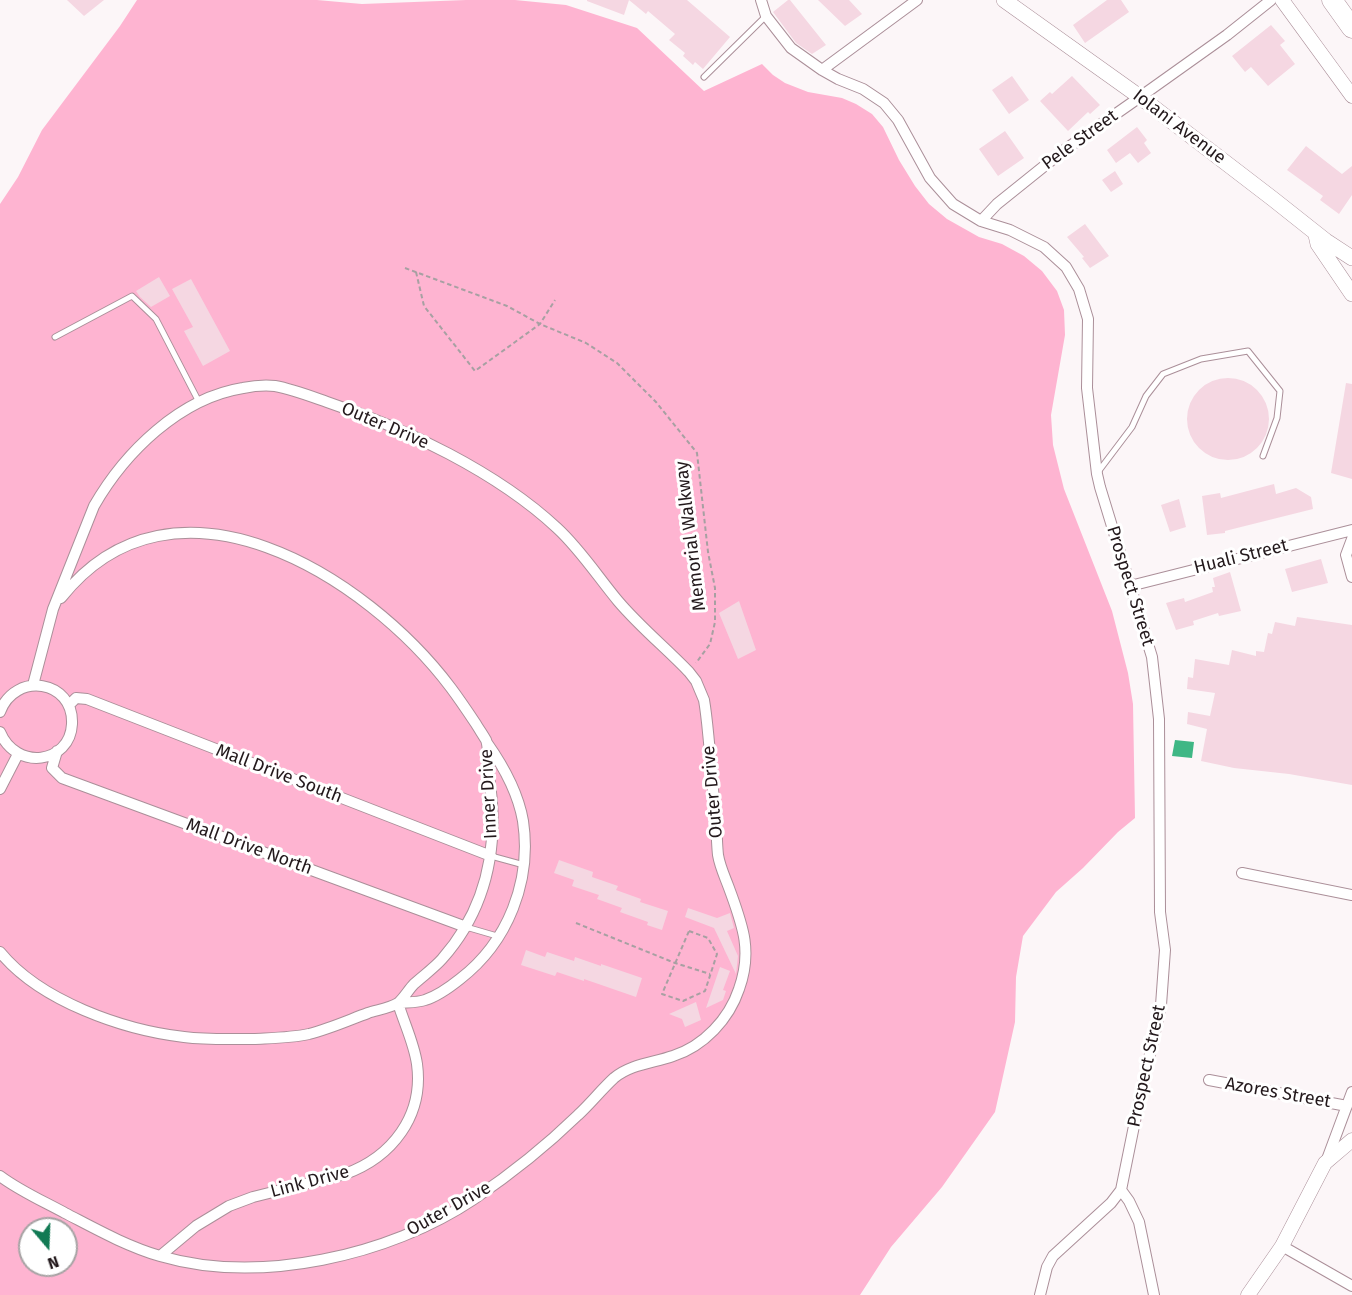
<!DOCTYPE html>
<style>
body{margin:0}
#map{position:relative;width:1352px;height:1295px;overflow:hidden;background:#fcf6f8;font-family:"Fira Sans",sans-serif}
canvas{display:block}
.north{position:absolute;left:18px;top:1217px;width:60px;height:60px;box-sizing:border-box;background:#fff;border:2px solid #a7a3a4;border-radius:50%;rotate:161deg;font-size:16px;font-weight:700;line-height:24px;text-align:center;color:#23191c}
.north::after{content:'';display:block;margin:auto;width:21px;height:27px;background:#127a54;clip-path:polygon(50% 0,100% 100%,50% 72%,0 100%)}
</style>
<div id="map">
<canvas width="1352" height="1295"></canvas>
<div class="north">N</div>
</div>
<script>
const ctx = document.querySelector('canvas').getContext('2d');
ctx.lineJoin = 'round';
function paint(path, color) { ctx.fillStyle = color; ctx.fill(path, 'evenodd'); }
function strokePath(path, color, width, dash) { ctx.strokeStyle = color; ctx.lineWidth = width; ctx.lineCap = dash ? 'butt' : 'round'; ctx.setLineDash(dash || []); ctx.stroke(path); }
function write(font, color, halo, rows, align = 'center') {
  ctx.font = font + ' "Fira Sans",sans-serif'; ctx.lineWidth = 6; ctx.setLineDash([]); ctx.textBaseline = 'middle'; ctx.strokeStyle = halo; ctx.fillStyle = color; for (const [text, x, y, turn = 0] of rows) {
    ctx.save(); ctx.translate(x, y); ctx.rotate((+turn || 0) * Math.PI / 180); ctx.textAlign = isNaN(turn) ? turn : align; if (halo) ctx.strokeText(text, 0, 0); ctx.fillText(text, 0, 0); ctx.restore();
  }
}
paint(new Path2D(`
 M137,0H317L362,4L466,0H515L566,5L637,28L704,91L762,64L773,75L785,83L808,92L842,98L856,104L872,114L883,127L899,160L915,186L929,204L947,219L979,237L1002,244L1024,256L1042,271L1057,291L1064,310L1065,335L1051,415L1053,445L1064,489L1112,611L1128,673L1133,704L1135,818L1118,832L1083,868L1056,892L1023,936L1016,977L1015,1022L995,1112L942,1187L891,1247L860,1295H0V204L18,177L42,130L120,26ZM30,1229H66V1265H30Z`), '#feb4d1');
paint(new Path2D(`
 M1175,740L1194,742L1192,758L1172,756Z`), '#3fb785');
paint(new Path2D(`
 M67,0H104L84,16Z
 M587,0H687L730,37L703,69L695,62L693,65L683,56L685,53L669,40L675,34L648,11L646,14L629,0L624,15L587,1Z
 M788,0H790L826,45L812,54L796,43L773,12Z
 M818,0H849L862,14L845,26Z
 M1107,0H1121L1129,12L1085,43L1073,25Z
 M1271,25L1285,41L1280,45L1295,64L1268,86L1251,67L1245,72L1232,56Z
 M1012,76L1029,100L1009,114L992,90Z
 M1072,76L1100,105L1090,114L1088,112L1068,131L1040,101L1050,92L1052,94Z
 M1137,127L1147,140L1144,143L1151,153L1138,163L1130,153L1116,163L1107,150Z
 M1005,131L1024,158L998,176L979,149Z
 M1306,146L1342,174L1352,166V195L1339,214L1320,200L1323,196L1287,170Z
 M1115,171L1123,184L1111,192L1102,180Z
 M1085,224L1109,256L1090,268L1082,258L1084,257L1067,237Z
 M159,277L170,296L151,307L140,297L136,291Z
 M191,279L230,351L203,366L184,331L193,327L172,289Z
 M1187 419a41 41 0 1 1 82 0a41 41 0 1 1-82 0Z
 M1346,383L1352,384V479L1331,473Z
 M1274,484L1276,494L1296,488L1311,497L1313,509L1225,531V533L1207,535L1202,496L1220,493L1221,498Z
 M1179,499L1186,527L1170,532L1161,505Z
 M1321,559L1328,583L1292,592L1285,569Z
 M1230,572L1241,611L1219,616L1218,613L1193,621L1194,625L1176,630L1166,603L1184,598L1185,602L1213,592L1212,587H1215L1213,578Z
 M739,601L756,650L738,659L719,613Z
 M1297,617L1352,625V785L1289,774L1234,768L1201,761L1207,729L1187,724L1188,712L1210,716L1215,693L1187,689L1188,677L1193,678L1195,659L1229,665L1232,650L1256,656V651L1264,652L1268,633L1272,634L1275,622L1295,626Z
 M559,860L593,872L592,877L618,886L616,890L641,899L640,902L668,911L662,930L647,925L648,922L620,912L622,908L597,899L599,895L572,886L574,880L554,873Z
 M688,908L717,918L730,913L734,928L727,931L738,956L736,974L714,928L685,917Z
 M526,950L545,957L547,952L574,961L575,957L601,966V964L642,978L636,997L584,979V981L557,972L555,976L521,965Z
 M720,967L730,971L723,990L726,991L723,1000L706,1008Z
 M696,1002L701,1020L685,1027L682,1019L669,1014Z`), '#f5d7e2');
const service = new Path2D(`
 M704,77L766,16
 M55,337L132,296L156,319L199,402
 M1098,472L1132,427L1146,396L1163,374L1201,359L1248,351L1280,391L1277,418L1263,456
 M491,856L524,865
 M466,927L497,936`);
const minor = new Path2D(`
 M761,0L766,16L791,48L822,70L838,79L863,89L884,103L898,120L930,178L953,204L981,221L1010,230L1044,247L1066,267L1079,289L1088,319L1087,388L1097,474L1100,487L1152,657L1159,719L1160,912L1165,950L1161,1005L1135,1121L1121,1190L1111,1203L1053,1256L1047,1267L1040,1295
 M822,70L917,0
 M981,221L997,204L1063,151L1140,97L1227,35L1271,0
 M1352,539L1346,555L1352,577
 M1130,586L1352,530
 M69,705L76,698L87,699L491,856
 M0,712C15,671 74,680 72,724C70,764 16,771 0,732
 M57,751L52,768L62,778L466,927
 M0,789L18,754
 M1242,873L1352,895
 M0,952C40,1001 123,1030 184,1037C207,1040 230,1039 253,1039C271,1038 291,1038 309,1034C329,1029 349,1020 368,1013C377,1010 390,1008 398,1003C404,998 409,989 414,984C424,975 434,968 442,959C482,914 496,861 492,802C491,790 489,778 488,765C487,757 489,747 486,740C483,735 479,729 476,724C468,712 460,700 451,688C367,576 174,455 61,598
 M1209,1080L1347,1106
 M1326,1162L1352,1092
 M0,1176C20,1191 43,1201 65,1213C96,1229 126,1246 160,1256C259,1285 389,1256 474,1199C511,1174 546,1146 578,1115C590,1104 601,1090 614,1078C631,1064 653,1063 673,1056C704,1046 729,1019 739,989C753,950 742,924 729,888C725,877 720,867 718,855C717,846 717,836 716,826C714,802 712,777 710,752C708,734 707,717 704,700L696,681L689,672C666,648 640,627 618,601C598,577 580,549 557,528C497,472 405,428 327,402C310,396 292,389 275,386C265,385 253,386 243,388C180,398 125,452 94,506L53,609L33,685
 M1121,1190L1129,1201L1139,1222L1154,1295
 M1282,1246L1352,1286
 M160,1256L196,1226L229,1206L253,1197L345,1174C392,1157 424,1116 417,1064C414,1043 404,1023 398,1003C406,1002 417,1003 425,1000C438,996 450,987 460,979C508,942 532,881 523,821C518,792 504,767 487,743`);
const tertiary = new Path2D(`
 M1282,0L1352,96
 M1248,1295L1282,1246L1325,1163L1352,1140`);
const secondary = new Path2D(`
 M1004,0L1140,97L1273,199L1326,241L1352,258
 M1316,235L1318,244L1352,294`);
const motorway = new Path2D(`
 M1332,0L1352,28`);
strokePath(service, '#ab8f99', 7);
strokePath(minor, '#ab8f99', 12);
strokePath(tertiary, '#ab8f99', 15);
strokePath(secondary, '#ab8f99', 16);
strokePath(motorway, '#ab8f99', 21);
strokePath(new Path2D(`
 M405,268L507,306L540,324L586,343L617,363L656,402L697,453L708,552L715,588V622L710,644L696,663
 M416,272L424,306L475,371L540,324L555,300
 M576,923L675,963L710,974
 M689,931L708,938L717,954L705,991L683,1001L662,994Z`), '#a7a0a2', 2, [4.5, 3]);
strokePath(service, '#fff', 5);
strokePath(minor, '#fff', 10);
strokePath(tertiary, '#fff', 14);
strokePath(secondary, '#fff', 15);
strokePath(motorway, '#fff', 20);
write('18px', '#23191c', '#fff', [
 ["Iolani Avenue",1179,127,37],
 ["Pele Street",1080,140,-36],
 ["Outer Drive",385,426,23],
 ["Memorial Walkway",691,536,-97],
 ["Huali Street",1241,557,-14],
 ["Prospect Street",1130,586,73],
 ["Mall Drive South",279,774,21],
 ["Outer Drive",713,792,-95],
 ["Inner Drive",489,794,-93],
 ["Mall Drive North",249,847,20],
 ["Prospect Street",1147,1066,-78],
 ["Azores Street",1278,1093,10],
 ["Link Drive",310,1182,-15],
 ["Outer Drive",449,1209,-29]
]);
</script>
